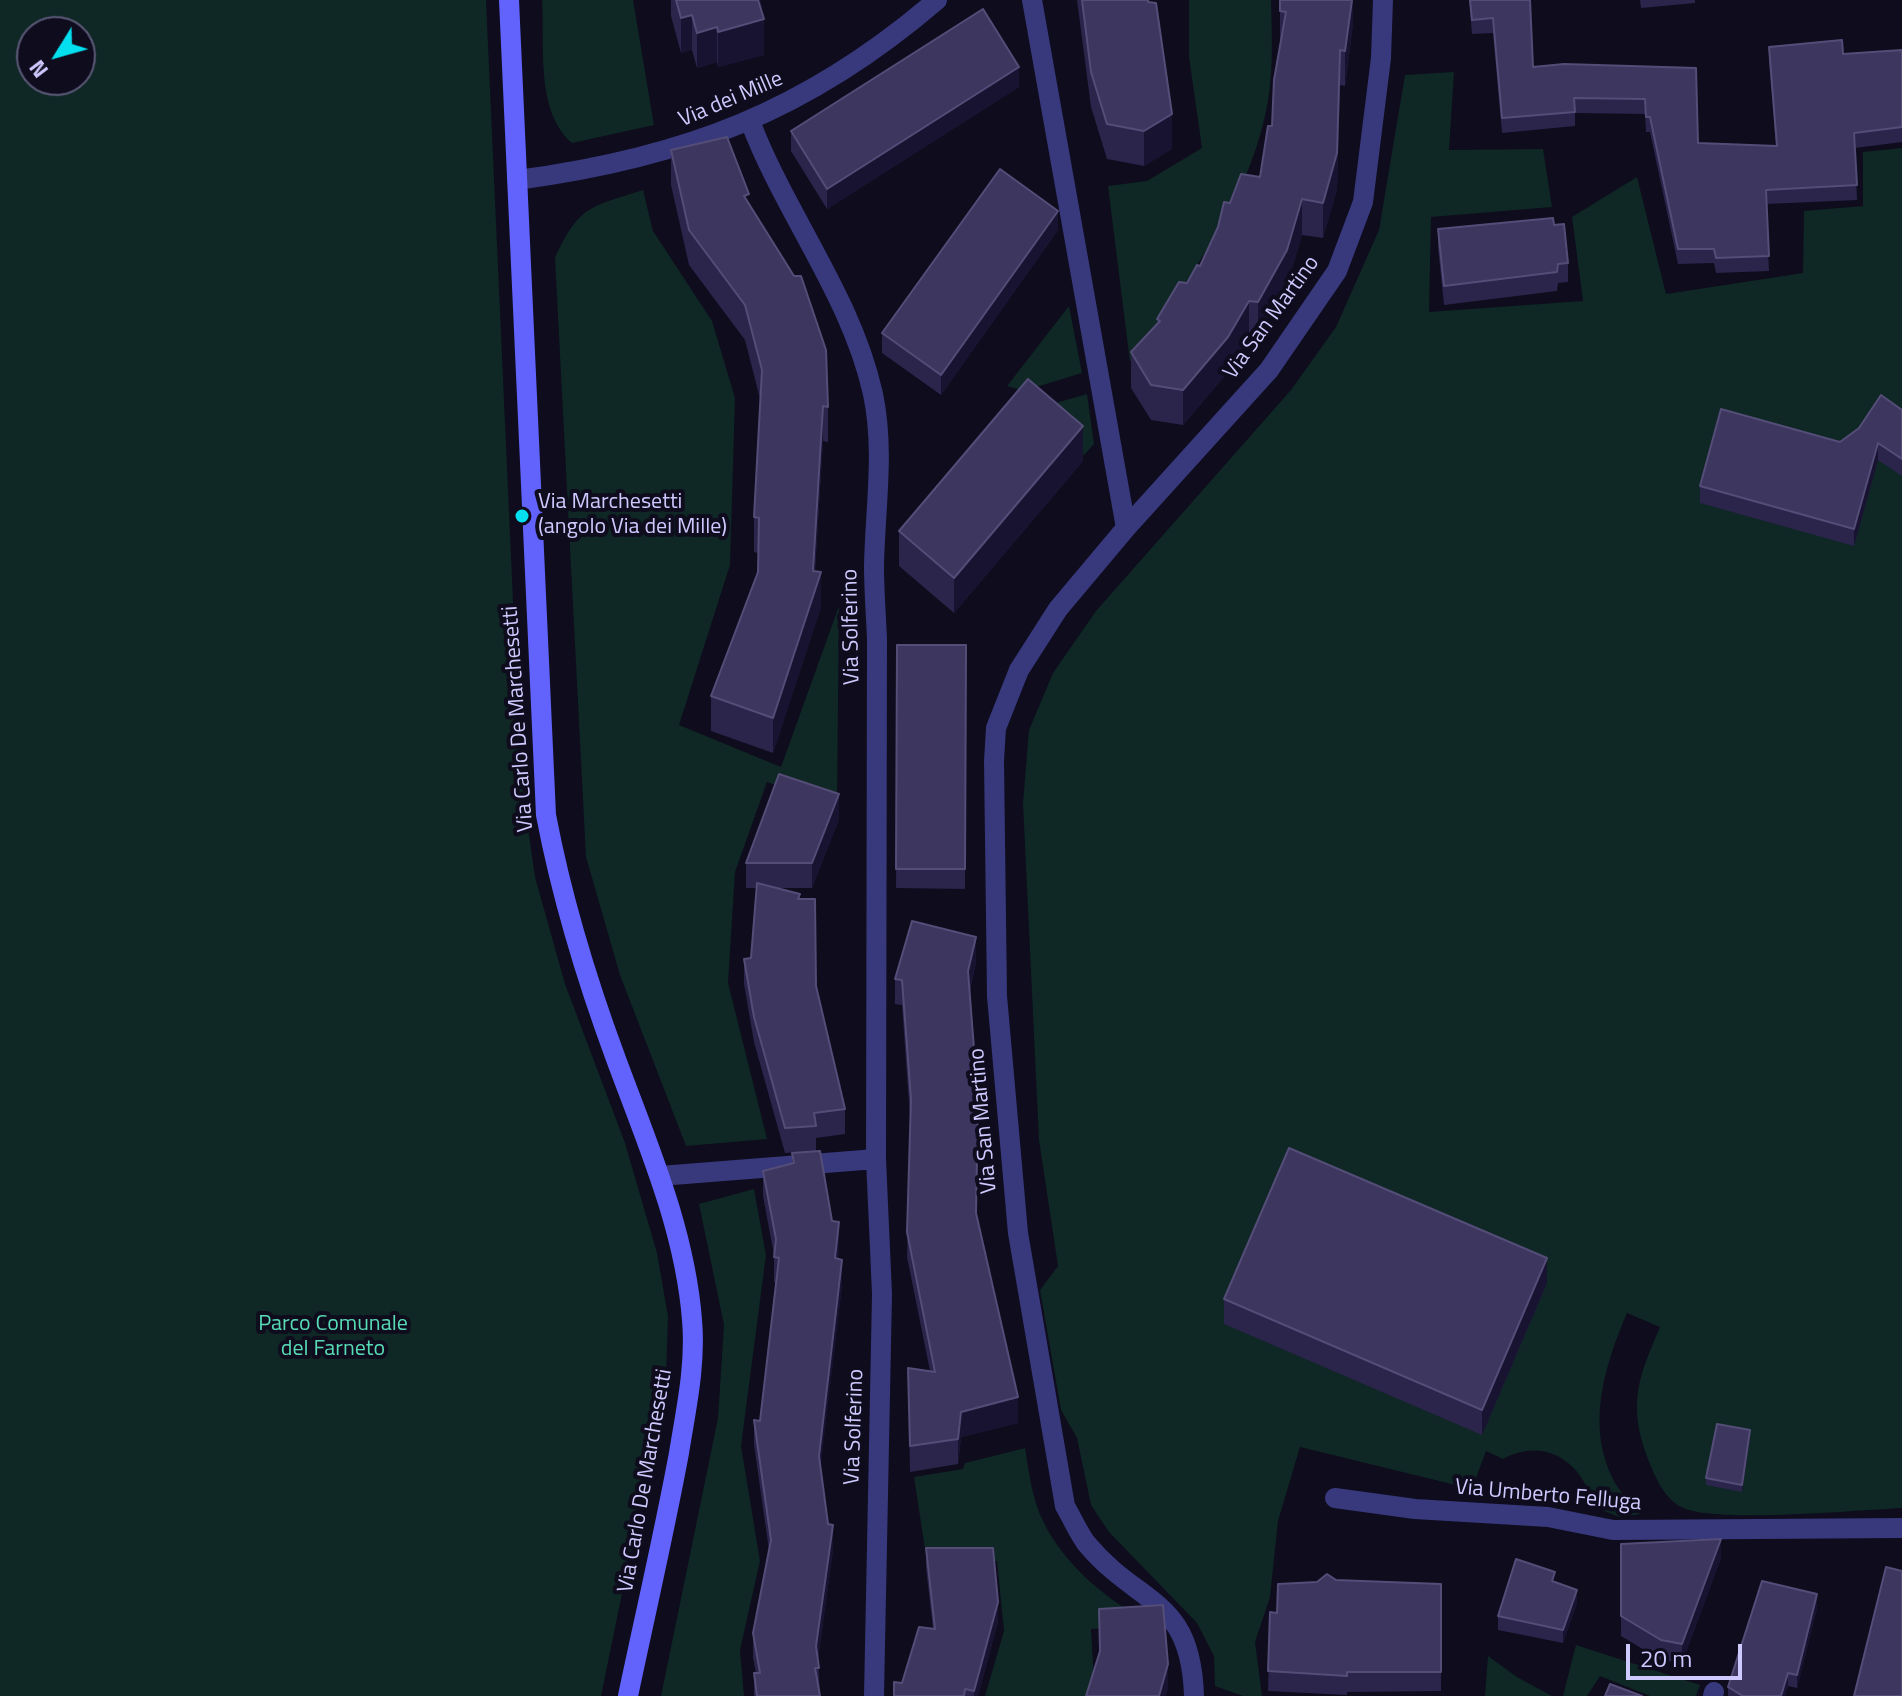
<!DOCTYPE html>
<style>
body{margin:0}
#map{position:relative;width:1902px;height:1696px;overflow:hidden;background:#0e0c1d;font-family:"Titillium Web",sans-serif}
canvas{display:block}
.north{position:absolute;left:16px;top:16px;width:80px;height:80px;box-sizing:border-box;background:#0e0c1d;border:2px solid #5b5877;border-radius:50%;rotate:233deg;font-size:22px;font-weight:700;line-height:32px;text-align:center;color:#cec9fe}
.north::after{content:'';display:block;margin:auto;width:28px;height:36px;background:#04dfef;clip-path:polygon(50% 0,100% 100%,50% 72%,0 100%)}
.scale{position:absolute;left:1626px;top:1644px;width:116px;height:36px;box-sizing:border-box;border:4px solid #cec9fe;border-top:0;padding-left:10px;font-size:24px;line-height:28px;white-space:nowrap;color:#cec9fe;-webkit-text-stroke:6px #0e0c1d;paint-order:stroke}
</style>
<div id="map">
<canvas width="1902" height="1696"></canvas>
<div class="north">N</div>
<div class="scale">20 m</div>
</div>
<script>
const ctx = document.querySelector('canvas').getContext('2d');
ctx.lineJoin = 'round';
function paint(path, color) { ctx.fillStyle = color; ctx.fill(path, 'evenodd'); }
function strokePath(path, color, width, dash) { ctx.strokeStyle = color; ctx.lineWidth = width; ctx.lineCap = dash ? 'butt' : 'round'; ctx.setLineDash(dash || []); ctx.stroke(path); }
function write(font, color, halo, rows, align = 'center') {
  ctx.font = font + ' "Titillium Web",sans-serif'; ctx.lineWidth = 8; ctx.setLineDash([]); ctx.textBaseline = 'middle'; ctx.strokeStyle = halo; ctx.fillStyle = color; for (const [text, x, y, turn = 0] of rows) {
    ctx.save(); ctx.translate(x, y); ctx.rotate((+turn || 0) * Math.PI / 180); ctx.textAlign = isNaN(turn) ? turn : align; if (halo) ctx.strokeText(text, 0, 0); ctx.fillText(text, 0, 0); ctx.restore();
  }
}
paint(new Path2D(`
 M0,0H486L521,779L535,877L565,984L625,1143L657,1253L668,1316L666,1379L601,1696H0ZM32,32H80V80H32Z
 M542,0H633L654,125L572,143C535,111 545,46 542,0Z
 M1189,0H1271C1272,38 1274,79 1265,116C1245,207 1182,288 1130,362L1108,186L1147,181L1202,148L1189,57Z
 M1454,72L1449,150L1543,149L1552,207L1431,217L1429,312L1583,301L1572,217L1637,177L1666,294L1803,273L1804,211L1863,206V152L1902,148V1508C1857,1510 1714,1524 1681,1507C1662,1497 1652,1470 1645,1451C1628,1400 1640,1374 1660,1327L1627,1313C1605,1365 1585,1426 1614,1481C1620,1493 1633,1504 1641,1514L1619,1517L1593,1506C1584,1462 1544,1436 1503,1459L1486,1451L1472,1489L1300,1447L1278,1521L1270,1597L1255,1642L1262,1696H1243L1215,1686L1214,1656L1197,1623L1109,1532L1091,1505L1077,1438L1061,1410L1040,1290L1058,1266L1039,1140L1023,803L1029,730L1053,673L1096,611L1291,390L1336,327L1379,230L1405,75Z
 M643,190L653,231L712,321L735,398L730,565L679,725L781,767L839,606L837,805L767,782L735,872L728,983L767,1139L686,1146L620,975L586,857L555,258C579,205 591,207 643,190Z
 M1069,306L1082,373L1023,391L1007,386Z
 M1087,394L1094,444L1084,455L1031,410Z
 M754,1189L766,1255L741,1446L760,1561L740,1650L744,1696H661L718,1418L724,1325L699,1204Z
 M1025,1448C1029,1472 1032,1499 1043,1521C1065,1567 1111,1603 1155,1626L1091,1629L1094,1681L1089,1696H985L1004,1631L997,1561L927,1562L914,1477L963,1469L965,1463Z
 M1576,1645L1700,1685L1696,1696H1650L1600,1676L1587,1696H1563Z
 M1488,1656L1517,1677L1552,1696H1485Z`), '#0f2725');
strokePath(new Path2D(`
 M1032,0L1126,528L1058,609L1019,670L996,728L994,761L997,996L1018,1233L1065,1506C1072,1518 1078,1532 1086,1543C1139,1607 1191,1596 1194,1696
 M750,121C785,214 851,295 873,394C885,451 875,509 874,566C874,590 876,615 877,639L876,1159L882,1294L874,1696
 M517,180C684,158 808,111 937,0
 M1126,528L1269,370L1337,271L1363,202L1381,58L1383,0
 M660,1176L876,1159
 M1335,1498L1415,1509L1548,1517L1613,1530L1902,1528
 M1713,1696L1714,1692`), '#38387c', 20);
strokePath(new Path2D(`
 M509,0L546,815C562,899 586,978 616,1059C647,1143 685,1229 692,1320C696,1365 686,1409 679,1453C664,1534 645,1615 628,1696`), '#6263fc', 20);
paint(new Path2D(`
 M671,0H761L764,55L718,67L717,62L697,68L692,50L681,53L671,16Z
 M1077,0H1148L1172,149L1144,166L1107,159L1091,107Z
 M1280,0H1353V24L1345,86L1340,85L1337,189L1323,238L1302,235L1287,285L1258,337L1249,336L1228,372L1183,425L1151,420L1131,388V352L1157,325V319L1200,266L1230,203L1260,177L1272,126L1280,43Z
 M1469,0H1530L1533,67L1696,68L1698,143L1776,146L1769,61V47L1843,54L1902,50V142L1855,148L1857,200L1766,204L1769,271L1716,273L1714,263L1678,264L1650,132H1646L1645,114L1575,113V126L1502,133L1493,33L1472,34Z
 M1640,0H1695V3L1641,8Z
 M1019,87L827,209L791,151V131Z
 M671,150L749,205L828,407V442L823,441L815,571L821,607L773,753L711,731V696L758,572V553L754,552V517L760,399L745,340L689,265L671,185Z
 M1554,225L1568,263V282L1558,283L1557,291L1444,305L1438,248V229Z
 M1058,230L941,395L882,353V333Z
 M1902,410V476L1878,460L1854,546L1700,503V486L1840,442Z
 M1083,461L954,613L899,566V531Z
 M897,645H966L965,889L896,888Z
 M839,819L812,888H777L800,899L816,986L845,1109V1134L816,1138V1151L785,1153L754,1042L744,984V959L751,958L756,888H746V863Z
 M976,962L970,990L976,1215L1018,1423L961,1437L958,1464L910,1472L908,1368L930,1371L907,1257L910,1118L902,1005L895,1004V979Z
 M792,1153L832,1221L839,1247L838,1259L842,1285L820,1468L828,1524L833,1550L818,1659L820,1696H754V1673H756L753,1658V1633L769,1550L754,1445V1420L760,1421L776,1283L774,1282V1255L763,1196V1171L792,1164Z
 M1547,1283L1482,1435L1224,1324V1299Z
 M1750,1437L1742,1492L1706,1485V1478Z
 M1621,1544L1721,1558L1682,1663L1661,1660L1621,1636Z
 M926,1548L998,1622L978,1696H894L933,1629L926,1568Z
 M1336,1580L1441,1584V1691L1347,1692V1695L1268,1691L1270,1612L1277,1613Z
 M1555,1582L1577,1603L1563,1643L1498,1630V1616Z
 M1817,1608L1797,1688L1788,1686L1785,1696H1728V1687Z`), '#2b244b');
paint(new Path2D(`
 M756,0H761V20L764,19V55L718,67V32Z
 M1352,0H1353V24L1345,86V51Z
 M692,15V50L681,53V18Z
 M717,27V62L697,68V33Z
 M1340,50L1337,189L1323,238V203Z
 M1019,67V87L827,209V189Z
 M1172,114V149L1144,166V131Z
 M1302,199V235L1287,285L1258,337V302Z
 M1058,211V230L941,395V375Z
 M1249,301V336L1228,372L1183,425V390Z
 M823,406V441L813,595L821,572V607L773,753V718L813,571Z
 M1083,426V461L954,613V578Z
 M1878,443V460L1854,546V529Z
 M839,794V819L812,888V863Z
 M976,937V962L968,996V971Z
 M839,1222V1247L835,1284V1258Z
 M1547,1258V1283L1482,1435V1410Z
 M842,1260V1285L819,1481V1456Z
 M1018,1397V1423L961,1437L958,1464V1439L961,1412Z
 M1750,1430V1437L1742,1492V1485Z
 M833,1525V1550L816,1672V1646Z
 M1721,1539V1558L1682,1663V1644Z
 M1577,1590V1603L1563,1643V1630Z
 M1817,1594V1608L1797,1688V1675Z
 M998,1602V1622L978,1696H974V1691Z
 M1168,1664V1689L1166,1696H1159Z
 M1788,1673V1686L1785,1696H1781Z`), '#181331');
const building = new Path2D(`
 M676,0H758L764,19L718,32L717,27L697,33L692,15L681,18Z
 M1082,0H1148V2L1156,3L1172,114L1144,131L1107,124L1091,72Z
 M1280,0H1352L1345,51L1340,50L1337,153L1323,203L1302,199L1287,250L1258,302L1249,301L1228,337L1183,390L1151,385L1131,352L1160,321L1157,319L1179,282L1187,283L1197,265L1200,266L1218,227L1224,202L1230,203L1241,174L1260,177L1268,126H1272L1274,80L1286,12L1280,11Z
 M1470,0H1530L1533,67L1564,64L1696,68L1698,143L1777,146L1769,47L1842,40L1843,54L1902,50V127L1854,133L1857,185L1766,190L1769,256L1716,258L1714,249H1678L1650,117H1646L1645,99L1574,98L1575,112L1502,118L1493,18L1472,20Z
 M983,9L1019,67L827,189L791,131Z
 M727,137L749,194L744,196L794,276H801L826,350L828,407L823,406L813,571L821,572L773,718L711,696L758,572L759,518L754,517L762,370L745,305L689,230L671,150Z
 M1000,169L1058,211L941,375L882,333Z
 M1553,218L1554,225L1564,224L1568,263L1558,264L1557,272L1444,286L1438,229Z
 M1028,379L1083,426L954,578L899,531Z
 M1881,395L1902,410V459L1878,443L1854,529L1700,486L1721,409L1840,442L1859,428Z
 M897,645H966L965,869H896Z
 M779,774L839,794L812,863H746Z
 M757,883L800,894L798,899H815L816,986L845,1109L814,1113L816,1126L785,1128L754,1017L744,959L751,958Z
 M912,921L976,937L968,971L978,1101L976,1213L1018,1397L961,1412L958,1439L910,1446L908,1368L935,1372L907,1232L911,1100L902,980L895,979Z
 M1289,1148L1547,1258L1482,1410L1224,1299Z
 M820,1151L832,1221L839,1222L835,1258L842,1260L819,1456L828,1524L833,1525L816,1646L819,1668H815L820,1696H757L754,1673H760L753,1633L771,1540L754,1420L760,1421L779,1258L774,1257L776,1239L763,1171L794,1163L792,1153Z
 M1717,1424L1750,1430L1742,1485L1706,1478Z
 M1721,1539L1682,1644L1661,1640L1621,1616V1544Z
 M926,1548H993L998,1602L974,1691L965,1689L964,1696H894V1682L902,1683L919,1627L935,1629Z
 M1516,1559L1555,1572L1552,1581L1577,1590L1563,1630L1498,1616Z
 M1886,1567L1902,1571V1696H1854Z
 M1327,1574L1336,1580L1441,1584V1672H1347V1676L1268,1671L1270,1612L1277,1613L1278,1584L1317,1582Z
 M1762,1581L1817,1594L1797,1675L1788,1673L1781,1696H1743L1728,1687Z
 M1163,1605L1168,1664L1159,1696H1086L1100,1651L1099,1609Z
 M1610,1684L1642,1696H1605Z`);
paint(building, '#3d365f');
strokePath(building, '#544d78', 2);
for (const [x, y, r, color] of [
 [522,516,8,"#04dfef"]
]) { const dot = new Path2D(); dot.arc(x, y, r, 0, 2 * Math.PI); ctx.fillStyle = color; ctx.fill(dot); strokePath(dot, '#0e0c1d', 3); }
write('22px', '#cec9fe', '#0e0c1d', [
 ["Via dei Mille",731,100,-23],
 ["Via San Martino",1272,318,-54],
 ["Via Solferino",852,627,-91],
 ["Via Carlo De Marchesetti",519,719,-94],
 ["Via San Martino",984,1121,-95],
 ["Via Solferino",855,1427,-88],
 ["Via Carlo De Marchesetti",646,1481,-80],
 ["Via Umberto Felluga",1548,1496,5]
]);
write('22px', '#cec9fe', '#0e0c1d', [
 ["Via Marchesetti",538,503],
 ["(angolo Via dei Mille)",538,528]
], 'left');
write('22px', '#58dcb6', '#0e0c1d', [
 ["Parco Comunale",333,1325],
 ["del Farneto",333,1350]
]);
</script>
